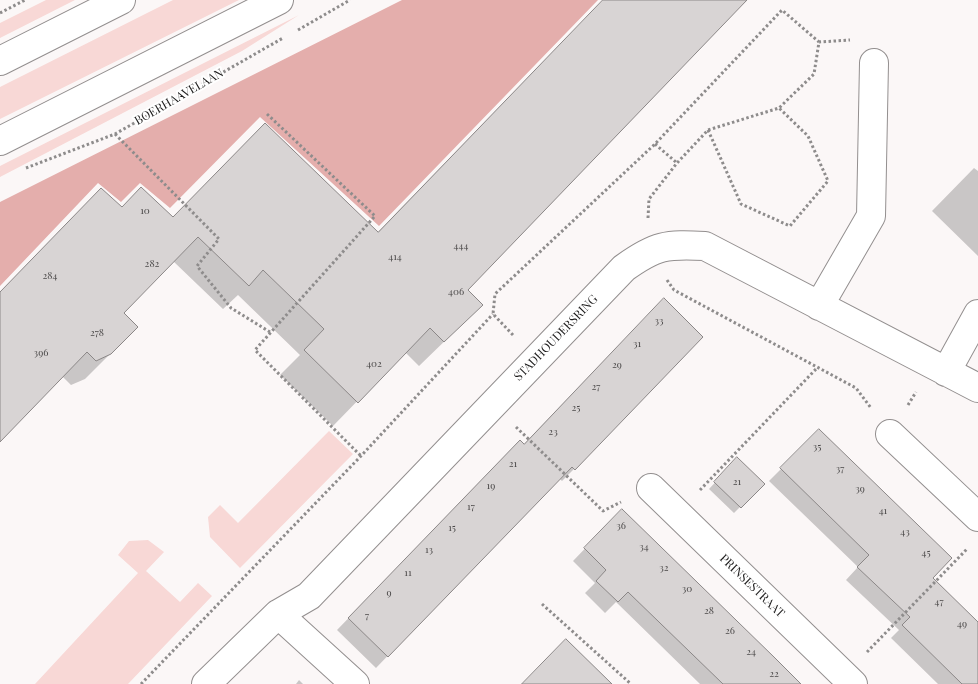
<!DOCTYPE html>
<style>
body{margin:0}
canvas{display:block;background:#fbf7f7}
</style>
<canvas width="978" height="684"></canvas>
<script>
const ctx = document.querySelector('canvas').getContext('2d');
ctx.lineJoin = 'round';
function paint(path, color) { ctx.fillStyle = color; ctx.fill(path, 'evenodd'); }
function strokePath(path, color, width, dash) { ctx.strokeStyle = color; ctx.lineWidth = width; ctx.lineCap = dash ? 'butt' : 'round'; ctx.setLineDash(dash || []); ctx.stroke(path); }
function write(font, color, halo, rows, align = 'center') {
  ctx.font = font + ' "Playfair Display",serif'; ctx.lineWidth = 4; ctx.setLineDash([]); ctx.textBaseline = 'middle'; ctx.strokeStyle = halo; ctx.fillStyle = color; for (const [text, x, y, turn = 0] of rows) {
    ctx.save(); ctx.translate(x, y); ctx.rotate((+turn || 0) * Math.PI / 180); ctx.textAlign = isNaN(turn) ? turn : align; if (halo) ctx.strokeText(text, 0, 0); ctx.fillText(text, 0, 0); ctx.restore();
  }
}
paint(new Path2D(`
 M46,0H75L0,38V23Z
 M173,0H239L0,119V87Z
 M299,15L242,51L0,177V166Z
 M329,431L353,454L240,568L210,537L208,517L220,505L238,523Z
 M148,540L164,552L146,571L180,602L198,583L212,596L128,684H35L138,573L118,555L129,541Z`), '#f8d8d6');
paint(new Path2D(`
 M402,0H598L379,226L260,117L170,208L140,183L121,202L98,183L0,286V202Z`), '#e4aeac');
paint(new Path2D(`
 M604,0H745L466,290L482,305L419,366L405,352L333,426L280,375L300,355L238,295L223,309L173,261L122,313L111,353L85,379L71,385L62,376L0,440V293L121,208L173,218L377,233Z
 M974,168L978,171V256L932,211Z
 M819,431L931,578L978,623V684H938L891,638L899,630L846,580L858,567L769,481Z
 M603,440L562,481L559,478L376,668L337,630L508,454L523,446Z
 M737,459L763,484L734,513L709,489Z
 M622,510L801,684H700L616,602L605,613L585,593L595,583L573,561Z
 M299,680L303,684H296Z`), '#0003');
const building = new Path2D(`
 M603,0H747L468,290L483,305L444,342L430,328L358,403L304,350L324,329L263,270L249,286L198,237L124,313L138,327L111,354L96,361L87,352L0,442V292L101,188L122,207L141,187L173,217L265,123L378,232Z
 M664,298L703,337L575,470L572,467L388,657L348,618L520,440L524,444Z
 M819,429L952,558L933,578L978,622V684H962L902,625L910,617L857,567L869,555L780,468Z
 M737,457L765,484L741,508L714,482Z
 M622,509L775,658L801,684H723L628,592L618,602L596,581L606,570L584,548Z
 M566,639L612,684H522Z`);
paint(building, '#d8d4d4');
strokePath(building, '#8b8787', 1);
const minor = new Path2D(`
 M0,61L121,0
 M0,141L279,0
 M819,306L871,216L874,63
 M946,372L978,314
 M890,434L978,517
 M651,488L853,684
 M278,614L355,684
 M206,684L278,614L309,596L624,268C656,245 666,244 705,246L978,388`);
strokePath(minor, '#938f8f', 30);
strokePath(new Path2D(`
 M0,13L25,0
 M298,30L350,0
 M267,114L375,216L255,350L361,456
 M708,130L741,204L790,226L828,181L808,136L779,108
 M115,134L219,239L197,266L231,308L270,332
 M655,144L677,163
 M26,168L115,134L283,38
 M648,218L649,199L677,163L708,130L779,108L814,74L819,42L850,40
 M667,280L674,290L856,388L871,408
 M513,335L493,314L495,294L655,144L782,10L819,42
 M908,405L916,392
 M516,427L603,511L621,502
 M700,490L817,368
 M542,604L631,684
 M867,652L967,549
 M141,684L361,456L493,314`), '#8e8c8c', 3, [2.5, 2.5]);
strokePath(minor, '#fff', 28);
write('10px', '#4b4949', null, [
 ["10",145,211],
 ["444",461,246],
 ["414",395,257],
 ["282",152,264],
 ["284",50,276],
 ["406",456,292],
 ["33",659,321],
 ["278",97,333],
 ["31",637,344],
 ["396",41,353],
 ["402",374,364],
 ["29",617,365],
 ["27",596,387],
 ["25",576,408],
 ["23",553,432],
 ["35",817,447],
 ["21",513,464],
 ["37",840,469],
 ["21",737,482],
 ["19",491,486],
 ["39",860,489],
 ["17",471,507],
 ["41",883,511],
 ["36",621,526],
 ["15",452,528],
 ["43",905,532],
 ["34",644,547],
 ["13",429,550],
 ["45",926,553],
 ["32",664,568],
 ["11",408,573],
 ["30",687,589],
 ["9",389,593],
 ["47",939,602],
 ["28",709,611],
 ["7",367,616],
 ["49",962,624],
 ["26",730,631],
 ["24",751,652],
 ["22",774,674]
]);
write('12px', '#1c1b1b', '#fff', [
 ["BOERHAAVELAAN",179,97,-30],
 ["STADHOUDERSRING",556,338,-46],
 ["PRINSESTRAAT",752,586,44]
]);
</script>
